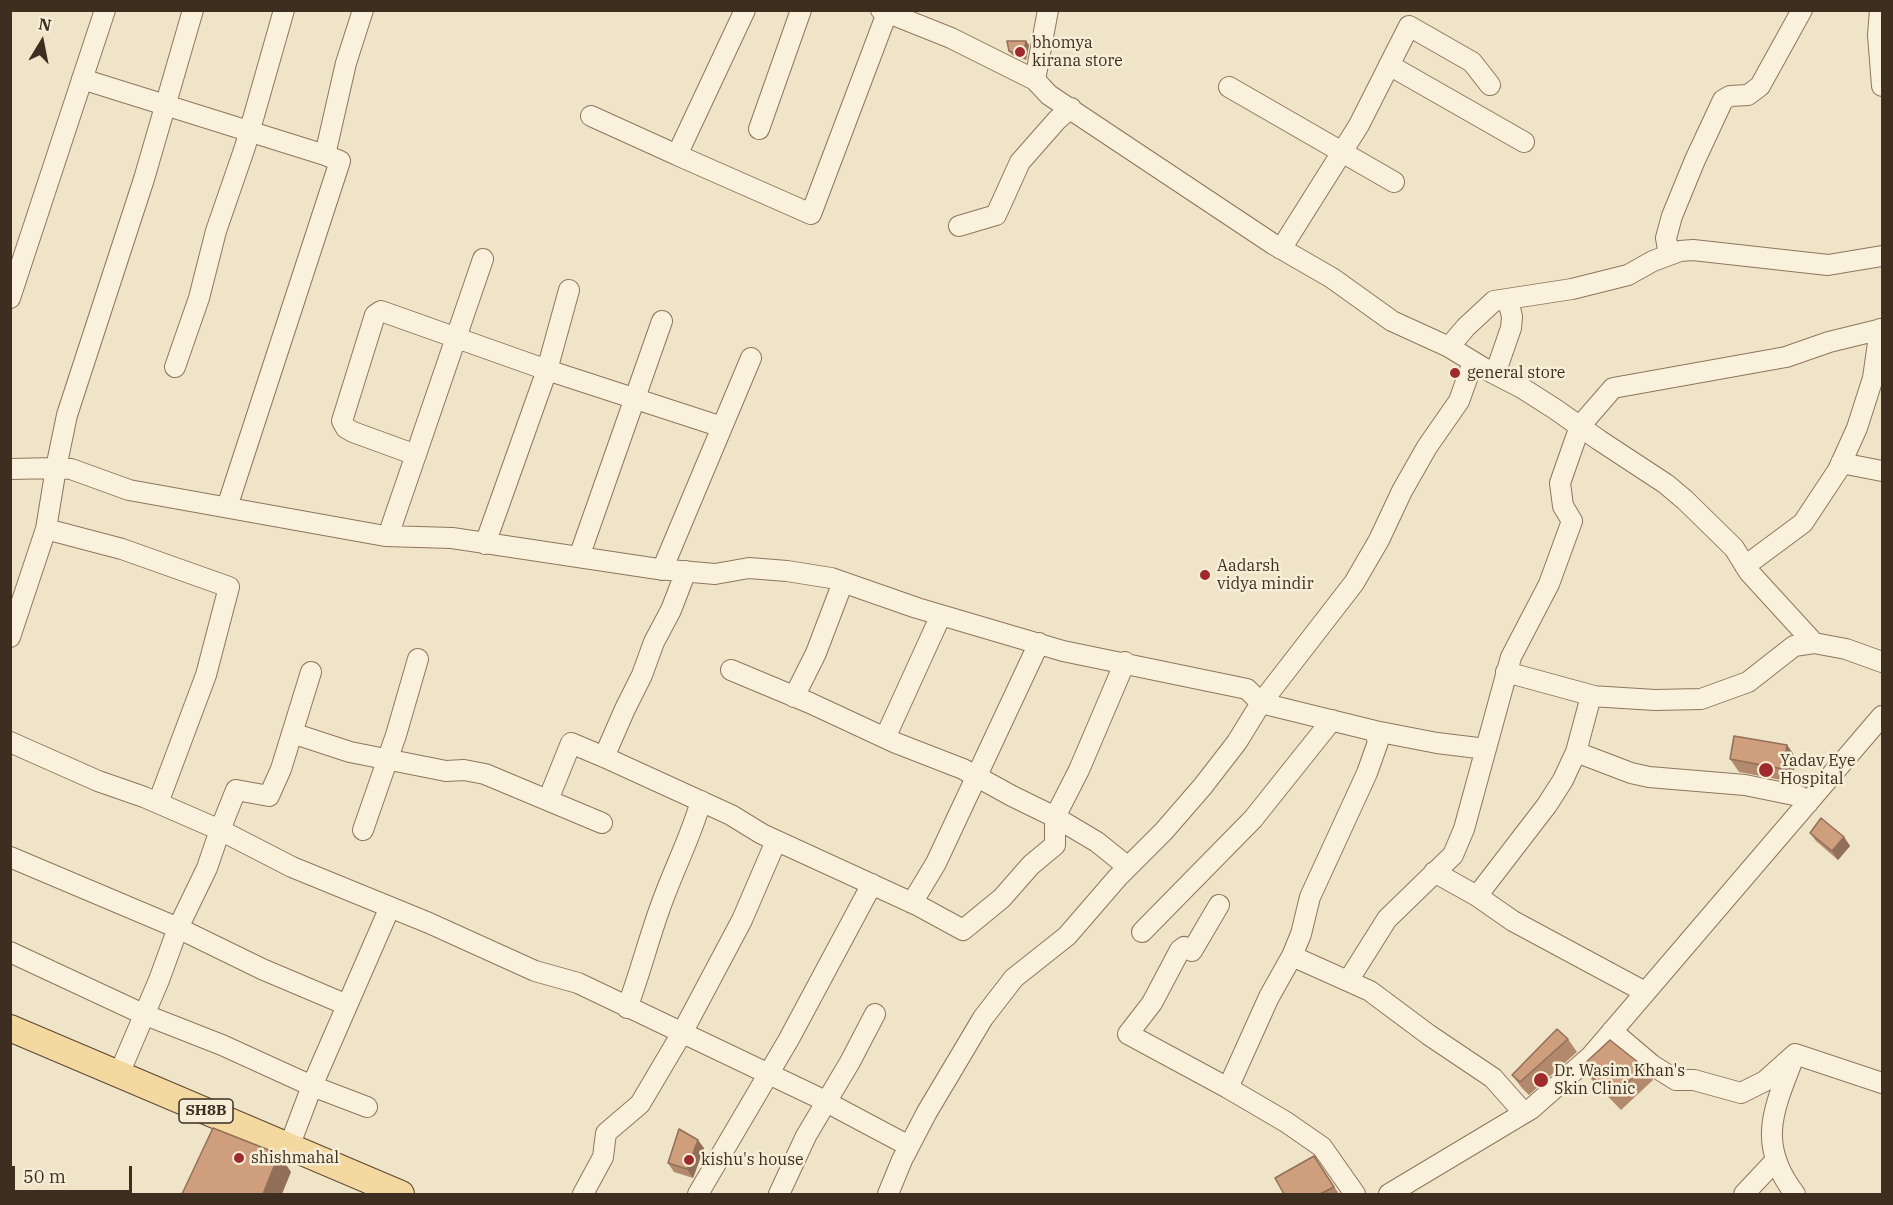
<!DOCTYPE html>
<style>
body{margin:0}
#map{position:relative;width:1893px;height:1205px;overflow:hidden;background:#f0e4c8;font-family:"IBM Plex Serif",serif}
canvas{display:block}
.frame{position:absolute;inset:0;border:12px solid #3d2e20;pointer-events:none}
.north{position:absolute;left:12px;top:12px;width:60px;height:60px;-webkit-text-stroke:4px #f7eed8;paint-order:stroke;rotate:10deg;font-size:16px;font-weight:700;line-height:24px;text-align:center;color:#3d2e20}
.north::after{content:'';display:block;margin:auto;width:21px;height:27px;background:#3d2e20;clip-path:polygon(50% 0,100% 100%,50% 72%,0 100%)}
.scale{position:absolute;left:12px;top:1166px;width:120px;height:27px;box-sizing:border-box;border:3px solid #3d2e20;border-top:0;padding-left:8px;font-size:18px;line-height:21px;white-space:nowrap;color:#3d2e20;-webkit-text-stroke:4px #f7eed8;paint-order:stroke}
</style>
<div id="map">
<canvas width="1893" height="1205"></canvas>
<div class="frame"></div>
<div class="north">N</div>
<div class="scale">50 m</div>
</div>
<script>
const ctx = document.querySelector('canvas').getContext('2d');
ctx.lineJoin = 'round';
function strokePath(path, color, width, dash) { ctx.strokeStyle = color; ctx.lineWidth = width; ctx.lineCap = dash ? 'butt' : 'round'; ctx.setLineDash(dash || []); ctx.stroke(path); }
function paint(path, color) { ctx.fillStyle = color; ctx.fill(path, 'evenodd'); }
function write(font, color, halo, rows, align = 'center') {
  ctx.font = font + ' "IBM Plex Serif",serif'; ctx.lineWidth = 5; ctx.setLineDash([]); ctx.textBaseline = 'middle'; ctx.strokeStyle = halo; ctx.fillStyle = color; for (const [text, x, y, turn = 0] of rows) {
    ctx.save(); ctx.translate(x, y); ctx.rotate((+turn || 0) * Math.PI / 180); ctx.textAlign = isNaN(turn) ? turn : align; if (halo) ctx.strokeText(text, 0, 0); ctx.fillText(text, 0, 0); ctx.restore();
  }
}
const minor = new Path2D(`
 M745,10L677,155L811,214L887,13
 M881,10L951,38L1035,80
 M1048,10L1035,80L1049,95L1273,244L1332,278L1392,321L1449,347L1487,370L1522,388L1555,409L1599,440L1666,484L1685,500L1734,548L1749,572L1814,643L1846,649L1882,662
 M1880,10L1878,35L1882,86
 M1389,65L1524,142
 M82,79L325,155L346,63L363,10
 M1229,87L1394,182
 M591,116L677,155
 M759,129L801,10
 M959,226L996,215L1020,162L1057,120L1071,108
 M1281,249L1359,125L1409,26L1472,62L1490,85
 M1669,255L1666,238L1672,216L1695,160L1723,100L1730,96L1748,95L1760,86L1802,10
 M10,298L105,10
 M1449,347L1466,327L1494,301L1572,289L1628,275L1653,261L1680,251L1693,250L1828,265L1882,256
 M175,367L199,298L216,231L245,147L284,10
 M1495,374L1511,328L1512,317L1508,299
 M416,455L353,432L346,428L342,421L375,315L381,311L547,370L722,427
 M1841,463L1882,471
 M10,469L56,468L71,469L129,490L385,536L452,538L658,569L715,574L749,568L787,571L831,578L917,608L1063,651L1247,689L1261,703L1237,742L1203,786L1164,831L1118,877L1067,936L1014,978L983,1018L927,1112L902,1160L888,1194
 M227,507L340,161L325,155
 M46,529L122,549L229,587L206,675L158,803
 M388,536L483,259
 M485,544L547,370L569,290
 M579,557L662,321
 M1745,566L1803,523L1838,470L1857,428L1873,378L1880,329
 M662,570L751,358
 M686,571L671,610L654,642L642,675L625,709L604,757L731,815L762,834L919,906L963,930L1002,898L1031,865L1055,845V817L1079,770L1125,662
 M10,637L46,529L56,468L67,415L144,179L193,10
 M731,670L810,703L896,743L963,769L1012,796L1055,817L1097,842L1128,867
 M311,672L281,769L269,796L236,790L220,830L292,867L429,923L535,971L578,983L815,1096L909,1146
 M1506,672L1594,696
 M794,697L816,653L843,582
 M1375,731L1437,743L1486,749
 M292,733L350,752L446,771L464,770L485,774L602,823
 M885,738L941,615
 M10,742L98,781L144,797L220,830L207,868L178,928L262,969L347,1005
 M1576,752L1591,696L1655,700L1701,699L1748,682L1794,646L1814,643
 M548,800L571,743L604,757
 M363,830L396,735L418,659
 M10,857L178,928L159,980L119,1074
 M1434,872L1477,896L1513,921L1645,992
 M1477,896L1547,805L1563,780L1576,752L1631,773L1649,777L1745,785L1799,796L1808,803
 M912,903L936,863L1039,643
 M1219,905L1192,951L1184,947L1180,950L1152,1003L1128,1034L1228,1088
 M1142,932L1253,819L1332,720
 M10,952L143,1014L222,1045L312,1086L367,1107
 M1292,956L1301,934L1310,897L1367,773L1378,742L1375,731L1261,703L1354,583L1379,540L1402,491L1427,447L1459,401L1473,362
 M1348,981L1387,919L1453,855L1464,829L1511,657L1549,584L1572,521L1563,506L1560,483L1580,426L1613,388L1786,357L1829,342L1882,329
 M627,1008C641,971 650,933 664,897C676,865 692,833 701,801
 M1612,1031L1652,1065L1676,1080H1694L1741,1093L1765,1081L1793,1056
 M289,1147L312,1086L390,907
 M583,1194L603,1157L606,1133L640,1104L682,1033L742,920L776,841
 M698,1194L789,1039L872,884
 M779,1194L806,1136L850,1062L875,1014
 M1355,1194L1322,1147L1286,1122L1228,1088L1269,997L1292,956L1370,991L1429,1035L1493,1078L1524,1113
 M1389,1194L1531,1109L1591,1056L1882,716
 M1744,1194L1776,1160
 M1795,1194C1755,1142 1775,1107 1795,1054L1882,1083`);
const major = new Path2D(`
 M10,1028L401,1194`);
strokePath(minor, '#8d765c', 22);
strokePath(major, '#5b4430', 28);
strokePath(minor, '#faf1dc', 20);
strokePath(major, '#f3d9a0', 26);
paint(new Path2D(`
 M1026,41L1029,45L1026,60L1012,55L1009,51Z
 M1787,745L1796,758L1792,782L1739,772L1730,759Z
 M1810,833L1844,837L1850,846L1838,860L1816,841Z
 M1568,1039L1577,1052L1529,1095L1522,1088L1512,1075Z
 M1582,1066L1644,1067L1653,1080L1621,1110L1591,1079Z
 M704,1148L693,1178L674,1172L668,1163Z
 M1314,1156L1339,1194H1284Z`), '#b2896c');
paint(new Path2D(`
 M1026,41L1029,45L1026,60L1023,56Z
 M1787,745L1796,758L1792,782L1783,769Z
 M1844,837L1850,846L1838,860L1832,851Z
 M698,1140L704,1148L693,1178L687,1169Z
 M279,1154L291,1172L282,1194H263Z`), '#916f58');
const building = new Path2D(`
 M1007,41H1026L1023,56L1009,51Z
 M1734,736L1787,745L1783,769L1730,759Z
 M1821,818L1844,837L1832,851L1810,833Z
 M1557,1029L1568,1039L1520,1082L1512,1075Z
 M1610,1040L1644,1067L1612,1097L1582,1066Z
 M213,1128L279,1154L263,1194H182Z
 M679,1129L698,1140L687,1169L668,1163Z
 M1314,1156L1334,1187L1320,1194H1284L1275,1178Z`);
paint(building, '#cf9f7d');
strokePath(building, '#916f58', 1.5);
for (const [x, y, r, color] of [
 [1020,52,6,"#9e2a2b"],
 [1455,373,6,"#9e2a2b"],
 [1205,575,6,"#9e2a2b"],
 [1766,770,8,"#9e2a2b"],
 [1541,1080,8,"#9e2a2b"],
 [239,1158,6,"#9e2a2b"],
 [689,1160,6,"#9e2a2b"]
]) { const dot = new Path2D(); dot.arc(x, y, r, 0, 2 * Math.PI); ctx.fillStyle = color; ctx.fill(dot); strokePath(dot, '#f7eed8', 2); }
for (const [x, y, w] of [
 [206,1111,54]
]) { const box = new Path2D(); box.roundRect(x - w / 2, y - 12, w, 24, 4.5); ctx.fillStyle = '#f7eed8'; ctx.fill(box); strokePath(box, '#3d2e20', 1.5); }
write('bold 15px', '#3d2e20', null, [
 ["SH8B",206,1111]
]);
write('16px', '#3d2e20', '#f7eed8', [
 ["bhomya",1032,43],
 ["kirana store",1032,61],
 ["general store",1467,373],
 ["Aadarsh",1217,566],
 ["vidya mindir",1217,584],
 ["Yadav Eye",1780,761],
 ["Hospital",1780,779],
 ["Dr. Wasim Khan's",1554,1071],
 ["Skin Clinic",1554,1089],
 ["shishmahal",251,1158],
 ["kishu's house",701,1160]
], 'left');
</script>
